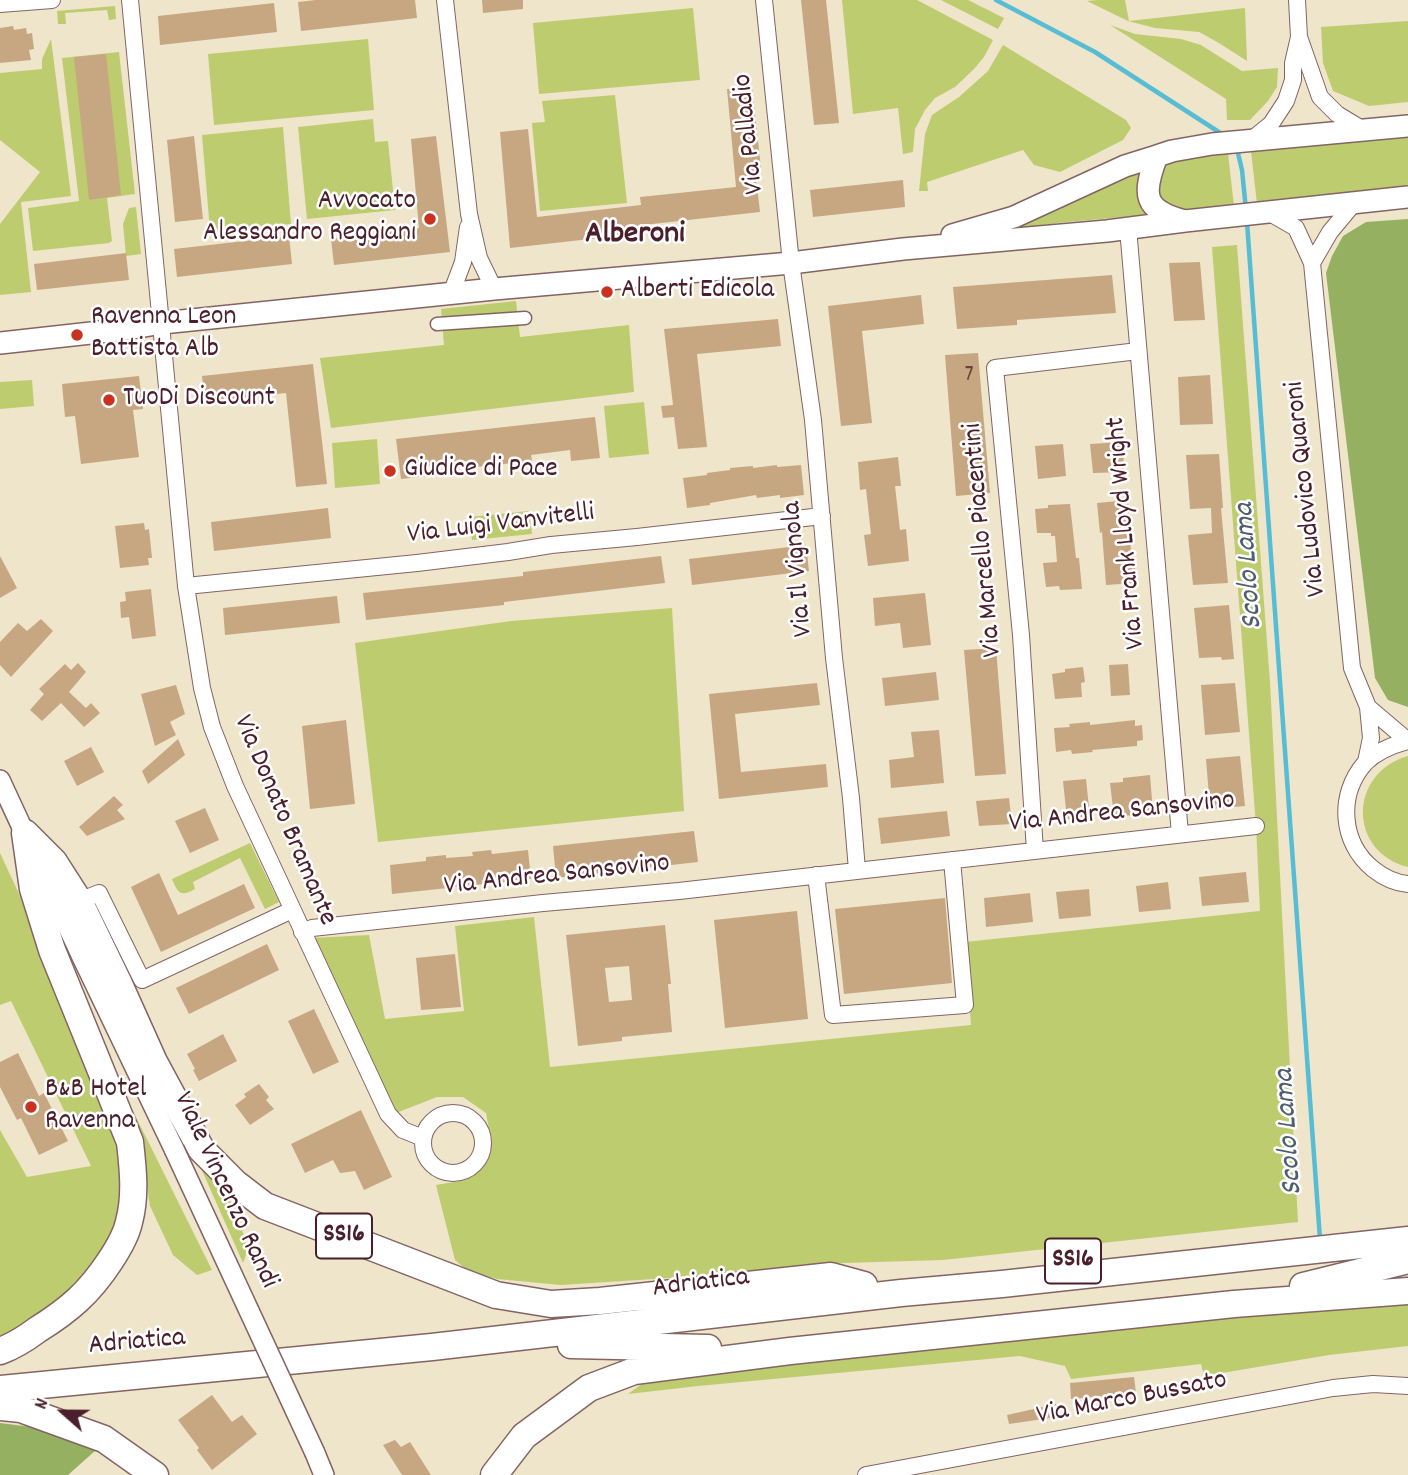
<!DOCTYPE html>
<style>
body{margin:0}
#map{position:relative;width:1408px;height:1475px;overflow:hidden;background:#efe5ca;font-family:Dekko,sans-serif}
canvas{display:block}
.north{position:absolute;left:28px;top:1377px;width:70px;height:70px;-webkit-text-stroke:5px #fff;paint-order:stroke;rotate:291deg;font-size:19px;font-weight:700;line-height:28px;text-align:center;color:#4a1f2b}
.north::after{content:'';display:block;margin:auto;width:24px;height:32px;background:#4a1f2b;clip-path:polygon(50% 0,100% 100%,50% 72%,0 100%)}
</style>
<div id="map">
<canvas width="1408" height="1475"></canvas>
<div class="north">N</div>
</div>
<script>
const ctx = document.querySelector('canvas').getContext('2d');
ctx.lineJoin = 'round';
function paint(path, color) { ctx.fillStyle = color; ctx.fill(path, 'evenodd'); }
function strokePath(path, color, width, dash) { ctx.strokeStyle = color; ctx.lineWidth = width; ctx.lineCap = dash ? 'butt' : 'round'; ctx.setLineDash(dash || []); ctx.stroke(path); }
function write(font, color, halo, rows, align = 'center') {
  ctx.font = font + ' Dekko,sans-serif'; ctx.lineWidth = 5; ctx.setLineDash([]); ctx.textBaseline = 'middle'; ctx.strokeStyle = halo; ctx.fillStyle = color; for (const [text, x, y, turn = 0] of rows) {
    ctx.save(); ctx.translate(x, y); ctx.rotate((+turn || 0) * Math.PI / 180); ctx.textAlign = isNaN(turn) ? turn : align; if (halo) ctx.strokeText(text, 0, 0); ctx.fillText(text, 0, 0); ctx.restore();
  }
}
paint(new Path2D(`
 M842,0H917L993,40L984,57L974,69L955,87L935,98L925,110L915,129L913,152L903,154L898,108L853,114Z
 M941,0H968L1004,18L998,29Z
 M1097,0H1125L1129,21L1245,8L1247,61L1219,43L1199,32L1155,28L1128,21L1087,1Z
 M115,6L116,19L109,20L107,10L65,13L66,24H58L57,11Z
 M693,8L700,80L539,94L533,23Z
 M1408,21V102L1369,106L1333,91L1323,63L1321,27Z
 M1110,25L1135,34L1181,39L1201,45L1242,71L1278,68L1277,87L1268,101L1250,120H1227L1226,99Z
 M51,39L71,196L21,202L31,292L0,295V224L40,172L0,140V73L42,69V59Z
 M368,39L374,110L214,125L208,54Z
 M1003,45L1126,120L1131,128L1123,140L1060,172L1034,165L1023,150L927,182L928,191H919L925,134L932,115L959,97L988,71Z
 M119,52L135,194L107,198L112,241L109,243L33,251L28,208L79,201L62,58Z
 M615,95L627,203L540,211L532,123L545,122L542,101Z
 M373,119L375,142L388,141L395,210L307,219L298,127Z
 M283,127L291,224L210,231L202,135Z
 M1408,136V190L1257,204L1251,151Z
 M1228,154L1234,206C1207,209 1170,221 1156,191L1165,164L1171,159Z
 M1141,165C1135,185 1138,198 1149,215L1066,222L1018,228L1011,227Z
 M136,207L141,254L126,256L123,224L129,208Z
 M1237,245L1270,682L1298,1222L943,1260L811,1264L700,1276L561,1285L497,1279L468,1271L455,1260L436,1185L466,1180L486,1163L490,1134L486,1113L463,1097H437L396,1113L312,938L369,935L385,1019L464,1011L455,926L534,917L550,1067L971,1025L965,942L1260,911L1256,826L1212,247Z
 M516,301L520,337L629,325L634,392L331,428L320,358L444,345L441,309Z
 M32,380L34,406L0,409V382Z
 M644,402L649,454L609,458L604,406Z
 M377,439L380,484L335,488L332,443Z
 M529,511L532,534L472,540L469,517Z
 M672,608L684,811L378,842L355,643L511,621Z
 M1408,756V867C1348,852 1348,773 1408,756Z
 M250,843L279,902L265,909L240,858L193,882L195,889C181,897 178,894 172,879Z
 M0,853L40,939L124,1143L125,1191L114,1236L91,1272L55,1311L0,1344V1130L27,1177L91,1166L11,1001L0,1005Z
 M132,1109L212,1270L197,1275L173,1255L150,1206L143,1159Z
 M200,1166L234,1205L248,1249L243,1263Z
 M1408,1298V1346L1329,1355L1204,1376L1201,1364L1071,1379L1065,1366L1020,1356L698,1386L628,1394L657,1373Z`), '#bdcc6f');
paint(new Path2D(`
 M1408,219V707L1388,700L1375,678L1326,273L1332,256L1343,236L1366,222Z
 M0,1423L48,1429L96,1450L68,1475H0Z`), '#96b062');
strokePath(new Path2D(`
 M996,0L1095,52L1225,136
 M1237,149L1242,170L1246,210
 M1247,222L1320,1239`), '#57bdd5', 4.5);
paint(new Path2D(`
 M316,0H415L417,18L301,31L298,2Z
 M482,0H523V9L483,13Z
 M801,0H826L839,123L814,125Z
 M274,3L277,32L160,45L158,16Z
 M13,26L14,30L26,28L27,34L32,33L34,49L29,50L31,60L0,63V28Z
 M106,54L121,195L89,200L74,57Z
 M752,86L761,168L755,169L760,212L625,227L626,235L510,248L500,132L528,129L537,217L641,205L640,197L736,187L727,89Z
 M194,136L203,219L175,222L167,140Z
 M436,136L450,252L334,265L331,239L419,228L411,139Z
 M903,180L905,207L813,217L810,190Z
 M289,236L292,264L177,277L174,249Z
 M126,253L129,280L37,290L34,264Z
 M1200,262L1205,320L1174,321L1169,263Z
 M1112,275L1116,313L1017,320V325L957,329L953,287Z
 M921,295L924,324L862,331L872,423L841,426L828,306Z
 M778,319L781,346L697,354L707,447L678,449L674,417L663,418L661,406L673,405L664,329Z
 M978,353L990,493L956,496L945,355Z
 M313,364L327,484L296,487L286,393L205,402L202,376Z
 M1210,375L1213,424L1180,425L1178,377Z
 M139,376L143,409L133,410L139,457L81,464L75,416L65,417L62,384Z
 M595,417L600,458L571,461L570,450L531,455L532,461L466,468V461L427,466L428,476L401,479L396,439Z
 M1123,442L1124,472L1093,473L1090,444Z
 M1063,444L1066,476L1038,479L1035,446Z
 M1219,454L1223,508H1221L1228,583L1193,585L1188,535L1212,533L1211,508L1190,509L1186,455Z
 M898,457L901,486H895L900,530L906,529L909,561L868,566L864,535L871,534L866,489L860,490L858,462Z
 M777,465V467L801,465L804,495L780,498V495L757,498L756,495L710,503V505L687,508L683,478L707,475V473L730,470V468L753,466V468Z
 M1128,500L1131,552H1134L1136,583L1106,585L1102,532L1100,533L1097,503Z
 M1070,504L1076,558H1079L1082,589L1060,590L1059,586L1046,587L1043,563L1057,562L1055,536H1051V533H1037L1035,509L1048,508V505Z
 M328,508L331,538L214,551L211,522Z
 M144,523L145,530L149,529L152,558H148L149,565L120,568L115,526Z
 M806,545L809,571L692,585L689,559Z
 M0,556L17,588L0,598Z
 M661,556L665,583L504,602V605L366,620L363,593L523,576V572Z
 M151,589L156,636L132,639L129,617L121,618L120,602L126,601L125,592Z
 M925,593L931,645L903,648L900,623L875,626L873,598Z
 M337,596L340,623L225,635L223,608Z
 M1229,605L1234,659L1222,660L1221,657L1199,658L1194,608Z
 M41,619L53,631L11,677L0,665V642L18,623L27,631Z
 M996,648L1006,774L975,776L964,650Z
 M78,663L86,672L69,692L86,708L91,703L100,713L84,727L61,703L42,721L30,710L44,694L39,689L65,664L71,670Z
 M1128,664L1130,695L1111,696L1109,665Z
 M1083,667L1085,682L1081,683L1082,697L1055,699L1052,674L1065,672V669Z
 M936,672L939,700L885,706L882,678Z
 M817,683L820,705L735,714L741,772L826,764L828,787L719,799L709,694Z
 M1235,683L1240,732L1205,735L1201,685Z
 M176,685L185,714L170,722L176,735L155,746L141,694Z
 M346,720L355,804L310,809L302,726Z
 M1135,720V726L1142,725L1143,740L1137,741V746L1092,750L1093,752L1072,754L1071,750L1056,752L1054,728L1070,727L1069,724L1090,722V725Z
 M939,730L944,783L891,788L889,760L914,757L911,732Z
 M178,739L185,755L148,784L142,771Z
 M91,747L104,772L77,786L64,761Z
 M1240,756L1245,806L1210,809L1206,759Z
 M1150,775L1153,813L1114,817L1110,783L1123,782V778Z
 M1086,779L1090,817L1067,819L1063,781Z
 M114,796L123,805L117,810L125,819L87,836L79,827Z
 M1009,798L1012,824L979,826L976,801Z
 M205,808L219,840L190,853L175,821Z
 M947,811L950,836L881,844L878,818Z
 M694,831L698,862L556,878L553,846Z
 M491,850L492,854L528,850L531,879L392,894L390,865L426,861V857L446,855V858L473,856L472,852Z
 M1246,872L1249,902L1202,906L1199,877Z
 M159,873L178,915L244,884L255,908L161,952L131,887Z
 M1168,882L1171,909L1139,912L1136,886Z
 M1089,889L1091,916L1059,919L1056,892Z
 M1030,893L1033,922L986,927L984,898Z
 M945,898L952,983L844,994L835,909Z
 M797,911L808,1019L725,1028L714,920Z
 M665,925L671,984H668L672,1032L622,1037V1041L578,1046L566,935ZM629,966L632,1000L609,1002L605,968Z
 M267,944L279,970L189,1014L176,988Z
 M455,954L461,1007L421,1010L416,958Z
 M314,1009L339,1062L313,1074L288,1021Z
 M223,1034L237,1061L199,1081L193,1070L195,1069L187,1054Z
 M18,1053L39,1096L44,1093L68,1141L39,1155L21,1118L17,1120L0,1087V1062Z
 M259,1084L269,1097L266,1100L274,1109L250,1125L235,1105L246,1097L244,1094Z
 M361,1110L392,1177L364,1190L355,1171L340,1173L333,1160L305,1173L291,1144Z
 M1134,1377L1136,1393L1071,1399L1070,1383Z
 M212,1395L232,1422L242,1415L257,1434L212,1470L197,1450L199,1448L178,1420Z
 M1056,1404L1057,1417L1009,1424L1007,1415Z
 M395,1440L401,1447L410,1442L431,1475H402L383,1445Z`), '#c7a781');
const pedestrian = new Path2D(`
 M437,324L525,318`);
const minor = new Path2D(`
 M130,0L186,586L202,688L212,727L235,786L388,1114L403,1130L423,1138
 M445,0L469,214L479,258L494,289
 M764,0L791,263L813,420L834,658L851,798L857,870
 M0,4L52,0
 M1299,37L1320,97L1337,114L1365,131
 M1250,141L1271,124L1286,101L1293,80V63L1299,37L1297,0
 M1270,213L1296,228L1312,263L1352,668L1368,707L1371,738L1366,762
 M1128,228L1180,834
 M1312,263L1330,232L1355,202
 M451,294L463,262L468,227
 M186,586L417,563L508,552L551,545L637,537L822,516
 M1368,707L1408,741
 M1408,741C1392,745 1377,751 1365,763C1337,795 1341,843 1373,869C1383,877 1395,883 1408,884
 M1035,851L1021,635L995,368L1138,351
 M816,875L833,1015L965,1005L952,860
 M79,901L99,893L142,980L292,910
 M302,932L312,928L543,903L679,891L1256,826
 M423 1143a30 30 0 1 1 60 0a30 30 0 1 1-60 0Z
 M866,1475L1333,1388L1373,1384L1408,1386`);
const tertiary = new Path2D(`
 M0,780L81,955L174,1149
 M315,1453L324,1475`);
const secondary = new Path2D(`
 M1408,126L1212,144L1172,151L1157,156C1142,195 1143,210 1185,221L1408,197
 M952,235L1014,217L1125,166L1157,156
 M0,343L127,329L162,323L494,289L791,263L903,249L1107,231L1185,221`);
const trunk = new Path2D(`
 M25,833L54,862L79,901L119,984L154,1062L201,1149L235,1183L265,1206L496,1295L551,1304L600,1301L831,1276L864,1285
 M1303,1286L1408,1260
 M571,1345L708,1348
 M0,1351C14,1346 25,1339 37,1330C69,1310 89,1293 110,1261C118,1249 126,1236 129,1222C136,1196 133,1169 130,1142L52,950L33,889L25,833
 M0,1389L432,1347L901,1293L1002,1284L1408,1240
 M0,1407L21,1409L104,1439L155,1475
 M494,1475L524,1436L589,1388L634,1371L790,1351L1234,1304L1408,1291`);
strokePath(pedestrian, '#846463', 15);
strokePath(minor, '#846463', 18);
strokePath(tertiary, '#846463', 22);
strokePath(secondary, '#846463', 24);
strokePath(trunk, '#846463', 29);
strokePath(pedestrian, '#fff', 12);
strokePath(minor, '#fff', 16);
strokePath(tertiary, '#fff', 19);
strokePath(secondary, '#fff', 21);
strokePath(trunk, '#fff', 26);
const tertiaryBridge = new Path2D(`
 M174,1149L315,1453`);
strokePath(tertiaryBridge, '#846463', 22, []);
strokePath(tertiaryBridge, '#fff', 19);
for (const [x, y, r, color] of [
 [430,219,7,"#c8321e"],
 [607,292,7,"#c8321e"],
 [77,335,7,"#c8321e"],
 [109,400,7,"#c8321e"],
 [390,471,7,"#c8321e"],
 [31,1107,7,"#c8321e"]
]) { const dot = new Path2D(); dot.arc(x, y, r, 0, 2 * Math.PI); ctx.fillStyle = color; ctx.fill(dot); strokePath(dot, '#fff', 2.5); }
write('24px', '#694140', null, [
 ["7",969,377]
]);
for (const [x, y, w] of [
 [344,1236,56],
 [1073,1261,56]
]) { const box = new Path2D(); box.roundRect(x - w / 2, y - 22.5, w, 45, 5); ctx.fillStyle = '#fff'; ctx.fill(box); strokePath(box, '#4a1f2b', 2); }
write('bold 26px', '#4a1f2b', null, [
 ["SS16",344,1236],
 ["SS16",1073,1261]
]);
write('28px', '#4a1f2b', '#fff', [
 ["Via Palladio",751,134,-96],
 ["Via Ludovico Quaroni",1308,489,-96],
 ["Via Luigi Vanvitelli",501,526,-7],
 ["Via Frank Lloyd Wright",1128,533,-95],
 ["Via Marcello Piacentini",985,540,-95],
 ["Via Il Vignola",800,569,-95],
 ["Via Andrea Sansovino",1122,814,-6],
 ["Via Donato Bramante",283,821,67],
 ["Via Andrea Sansovino",557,877,-6],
 ["Viale Vincenzo Randi",224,1191,65],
 ["Adriatica",701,1285,-7],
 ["Adriatica",137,1344,-5],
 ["Via Marco Bussato",1132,1400,-11]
]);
write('28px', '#4a1f2b', '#fff', [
 ["Avvocato",416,203,"right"],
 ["Alessandro Reggiani",416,235,"right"],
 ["Alberti Edicola",621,292],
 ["Ravenna Leon",91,319],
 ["Battista Alb",91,351],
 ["TuoDi Discount",123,400],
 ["Giudice di Pace",404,471],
 ["B&B Hotel",45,1091],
 ["Ravenna",45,1123]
], 'left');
write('italic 30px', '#4f5e6f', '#fff', [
 ["Scolo Lama",1251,566,-94],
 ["Scolo Lama",1291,1132,-94]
]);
write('bold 32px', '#4a1f2b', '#fff', [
 ["Alberoni",635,237]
]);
</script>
